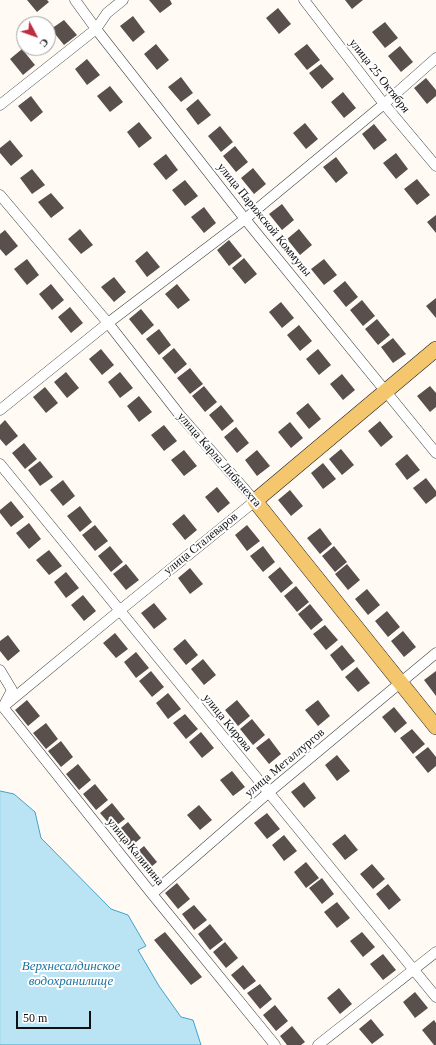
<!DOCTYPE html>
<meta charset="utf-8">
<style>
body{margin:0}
#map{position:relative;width:436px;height:1045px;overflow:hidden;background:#fffbf4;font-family:"Times New Roman",serif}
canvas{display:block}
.north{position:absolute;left:16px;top:16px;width:40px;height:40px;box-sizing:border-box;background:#fff;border:1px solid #9f9f9f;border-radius:50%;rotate:131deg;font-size:11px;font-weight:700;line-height:16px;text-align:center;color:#101010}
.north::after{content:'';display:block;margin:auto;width:14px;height:18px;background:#bd2c40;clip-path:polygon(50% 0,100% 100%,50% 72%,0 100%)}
.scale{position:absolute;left:16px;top:1011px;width:75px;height:18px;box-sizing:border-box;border:2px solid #101010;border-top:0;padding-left:5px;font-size:12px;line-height:14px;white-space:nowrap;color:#101010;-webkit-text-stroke:3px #fff;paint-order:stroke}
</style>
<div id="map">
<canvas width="436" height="1045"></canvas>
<div class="north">С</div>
<div class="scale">50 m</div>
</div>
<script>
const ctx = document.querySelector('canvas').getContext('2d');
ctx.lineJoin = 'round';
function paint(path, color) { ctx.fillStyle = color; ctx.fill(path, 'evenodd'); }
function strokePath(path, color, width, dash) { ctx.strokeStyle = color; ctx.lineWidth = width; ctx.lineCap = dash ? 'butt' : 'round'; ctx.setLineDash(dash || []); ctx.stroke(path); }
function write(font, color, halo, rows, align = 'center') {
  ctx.font = font + ' "Times New Roman",serif'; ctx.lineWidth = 4; ctx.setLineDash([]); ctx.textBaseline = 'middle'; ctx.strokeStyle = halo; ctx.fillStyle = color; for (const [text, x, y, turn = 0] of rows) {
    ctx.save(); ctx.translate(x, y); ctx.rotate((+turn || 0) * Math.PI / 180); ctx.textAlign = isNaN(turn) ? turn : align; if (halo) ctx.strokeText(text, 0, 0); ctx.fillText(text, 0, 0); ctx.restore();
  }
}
const water = new Path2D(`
 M0,791L14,794L35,812L41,838L111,909L128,915L146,946L138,950L159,986L181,1017L193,1020L201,1045H0Z`);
paint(water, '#bae4f4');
strokePath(water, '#43a1c9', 1);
paint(new Path2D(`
 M27,0H47L49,2L37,12Z
 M149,0H170L172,4L160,13Z
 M345,0H363L352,9Z
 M278,8L291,24L279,34L266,18Z
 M133,16L145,32L133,42L120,26Z
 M64,20L77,35L64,45L51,29Z
 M385,22L398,38L385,48L372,32Z
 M156,44L169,60L157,70L144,54Z
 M307,44L320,60L307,70L294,54Z
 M400,46L413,62L401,72L388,56Z
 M22,49L35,65L23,75L10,59Z
 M87,59L100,75L87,85L75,69Z
 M321,64L334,79L322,89L309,73Z
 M181,77L193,93L181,102L168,87Z
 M426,78L436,90V96L427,104L414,88Z
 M110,86L123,102L110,112L97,96Z
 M343,92L356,108L344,118L331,102Z
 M31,96L43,112L31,122L18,106Z
 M198,99L211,115L198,125L186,109Z
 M139,122L152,138L139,148L127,132Z
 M305,123L318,139L306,149L293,133Z
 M374,124L387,140L374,150L362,134Z
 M220,126L233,142L221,152L208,136Z
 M10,140L23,156L11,166L0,153V148Z
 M235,146L248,162L236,172L223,156Z
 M396,153L408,169L396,179L383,163Z
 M166,154L178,170L166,180L153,164Z
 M336,157L348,173L336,183L323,167Z
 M253,168L266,184L254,194L241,178Z
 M32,169L45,185L32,194L20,178Z
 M417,179L430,195L417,205L404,189Z
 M185,180L198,196L185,206L172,190Z
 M51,193L64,208L51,218L38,202Z
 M282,204L294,220L282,230L269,214Z
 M204,207L216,223L204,233L191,217Z
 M436,215V233L427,222Z
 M80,229L93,245L81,254L68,239Z
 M299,229L312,245L300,255L287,239Z
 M5,230L18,246L6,256L0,249V234Z
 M229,240L242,256L229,266L217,250Z
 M147,251L160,267L147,277L135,261Z
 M244,258L257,274L245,284L232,268Z
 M27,259L39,275L27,285L14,269Z
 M324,259L337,275L324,285L311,269Z
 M114,277L126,292L114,302L101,287Z
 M345,281L358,297L346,307L333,291Z
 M51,284L64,300L52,310L39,294Z
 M177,284L190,300L178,309L165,294Z
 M436,298V318L426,306Z
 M362,300L375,316L363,326L350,310Z
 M281,302L294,318L282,328L269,312Z
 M70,307L83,323L71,333L58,317Z
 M141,309L154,325L142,335L129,319Z
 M377,319L390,335L378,345L365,329Z
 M299,325L312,341L300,351L287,335Z
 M159,329L171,345L159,355L146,339Z
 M393,338L406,354L393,363L381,347Z
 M174,348L187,364L175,374L162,358Z
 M101,349L114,365L102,375L89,359Z
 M318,349L331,365L319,375L306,359Z
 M190,368L203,384L190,394L177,378Z
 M66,372L79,388L67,398L54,382Z
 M120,372L133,388L120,398L108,382Z
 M342,374L355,390L343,400L330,384Z
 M204,386L217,402L205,412L192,396Z
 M430,386L436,393V407L430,412L417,396Z
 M45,387L58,403L46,413L33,397Z
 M139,396L152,412L139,422L127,406Z
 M308,403L321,419L309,429L296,413Z
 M221,405L234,421L222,431L209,415Z
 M5,420L18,436L6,446L0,439V425Z
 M380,421L393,437L381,447L368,431Z
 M290,422L303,438L291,448L278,432Z
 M164,425L177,441L164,451L151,435Z
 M236,427L249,443L237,453L224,437Z
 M24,443L37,459L25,469L12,453Z
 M341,449L354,465L342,475L329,459Z
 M184,450L197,466L184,476L171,460Z
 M257,450L270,466L257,476L245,460Z
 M407,454L420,470L407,480L395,464Z
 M40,461L53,477L40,486L28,470Z
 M323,463L336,479L323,489L311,473Z
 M426,478L436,491V496L426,504L413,488Z
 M63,480L75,496L63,506L50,490Z
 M217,487L230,503L218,513L205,497Z
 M290,490L303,506L291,516L278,500Z
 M11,501L24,517L11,527L0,513V510Z
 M80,506L92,522L80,532L67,516Z
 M184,514L197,530L185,540L172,524Z
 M29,523L41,539L29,549L16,533Z
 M95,525L108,541L95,551L82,535Z
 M247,525L260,541L247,551L235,535Z
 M320,528L332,544L320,554L307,538Z
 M110,546L123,562L111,572L98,556Z
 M263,546L275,562L263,572L250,556Z
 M334,546L347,562L335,572L322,556Z
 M49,550L62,566L49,575L36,560Z
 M126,564L139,580L126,590L113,574Z
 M347,564L360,580L348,590L335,574Z
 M280,567L293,583L281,593L268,577Z
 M190,568L203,584L190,594L178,578Z
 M66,572L79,588L66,598L54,582Z
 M296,586L309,602L297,612L284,596Z
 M367,589L380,605L368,615L355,599Z
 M83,595L96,611L84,621L71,605Z
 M154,603L167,619L154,629L141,613Z
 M310,604L323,620L311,630L298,614Z
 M387,611L400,627L388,637L375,621Z
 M325,625L338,640L326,650L313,634Z
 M403,631L416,647L404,657L391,641Z
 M115,633L128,649L116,658L103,643Z
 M8,635L20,651L8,661L0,651V641Z
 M185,639L198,655L186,665L173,649Z
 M342,645L355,661L342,671L330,655Z
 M136,652L149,668L136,678L124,662Z
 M203,659L216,675L204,685L191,669Z
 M357,667L370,683L358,692L345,677Z
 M151,671L164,687L152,697L139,681Z
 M436,671V696L424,680Z
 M168,693L181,709L168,719L156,703Z
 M27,700L40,716L28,726L15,710Z
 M237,700L250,716L238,726L225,710Z
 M318,700L330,716L318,726L305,710Z
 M394,707L407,723L395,733L382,717Z
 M185,714L198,729L186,739L173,723Z
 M252,719L265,735L253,745L240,729Z
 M46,723L58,739L46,749L33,733Z
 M412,729L425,744L413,754L400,738Z
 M201,732L214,748L202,758L189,742Z
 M269,738L281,754L269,764L256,748Z
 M61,741L73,757L61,767L48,751Z
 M428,747L436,757V766L428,773L415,757Z
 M337,755L350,771L337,781L325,765Z
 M78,764L91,780L79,790L66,774Z
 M232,771L245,787L233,796L220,780Z
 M304,782L316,798L304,808L291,792Z
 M95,784L108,800L96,810L83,794Z
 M112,803L125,819L113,828L100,813Z
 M199,805L212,820L200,830L187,815Z
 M267,813L280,829L267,839L254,823Z
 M128,822L141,838L129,848L116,832Z
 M345,834L358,850L345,860L332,844Z
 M284,835L297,851L284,861L272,845Z
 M144,846L157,862L145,872L132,856Z
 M306,862L319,878L306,888L294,872Z
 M372,864L385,879L373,889L360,874Z
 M322,878L334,894L322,904L309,888Z
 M177,883L190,899L178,909L165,893Z
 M388,884L401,900L389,910L376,894Z
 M337,902L350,918L337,928L324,912Z
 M194,905L207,920L194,930L182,914Z
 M210,924L223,940L210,950L198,934Z
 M165,932L202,977L191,985L154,940Z
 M362,932L375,947L363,957L350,941Z
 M225,942L238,958L226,968L213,952Z
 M383,954L396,970L383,980L370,964Z
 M243,965L256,981L244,990L231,975Z
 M260,984L272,999L260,1009L247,993Z
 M339,988L352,1004L340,1014L327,998Z
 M415,992L428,1008L415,1018L403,1002Z
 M275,1005L288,1021L276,1031L263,1015Z
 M371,1019L384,1035L372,1044L359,1029Z
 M434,1020L436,1023V1045H434L422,1030Z
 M292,1026L305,1042L301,1045H287L280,1036Z`), '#59504d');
const street = new Path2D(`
 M75,0L96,29L245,219L436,453
 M304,0L384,104L436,166
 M0,105L96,29L107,13L123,0
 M0,195L108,323L179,414L255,501L119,611L3,707
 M0,410L108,323L245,219L384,104L436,58
 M0,464L436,997
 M0,670L12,690L3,707L152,894L275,1045
 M152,894L268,793L436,653
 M318,1045L436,952`);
const primary = new Path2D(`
 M436,349L255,501L436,727`);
strokePath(street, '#434343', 11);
strokePath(primary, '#212121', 16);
strokePath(street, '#fff', 10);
strokePath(primary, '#f4c76f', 15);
write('12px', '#101010', '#fff', [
 ["улица 25 Октября",379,76,52],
 ["улица Парижской Коммуны",264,220,51],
 ["улица Карла Либкнехта",219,460,49],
 ["улица Сталеваров",201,544,-39],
 ["улица Кирова",227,723,51],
 ["улица Металлургов",285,763,-40],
 ["улица Калинина",135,852,51]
]);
write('italic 13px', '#1c739f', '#fff', [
 ["Верхнесалдинское",71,967],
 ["водохранилище",71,982]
]);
</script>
